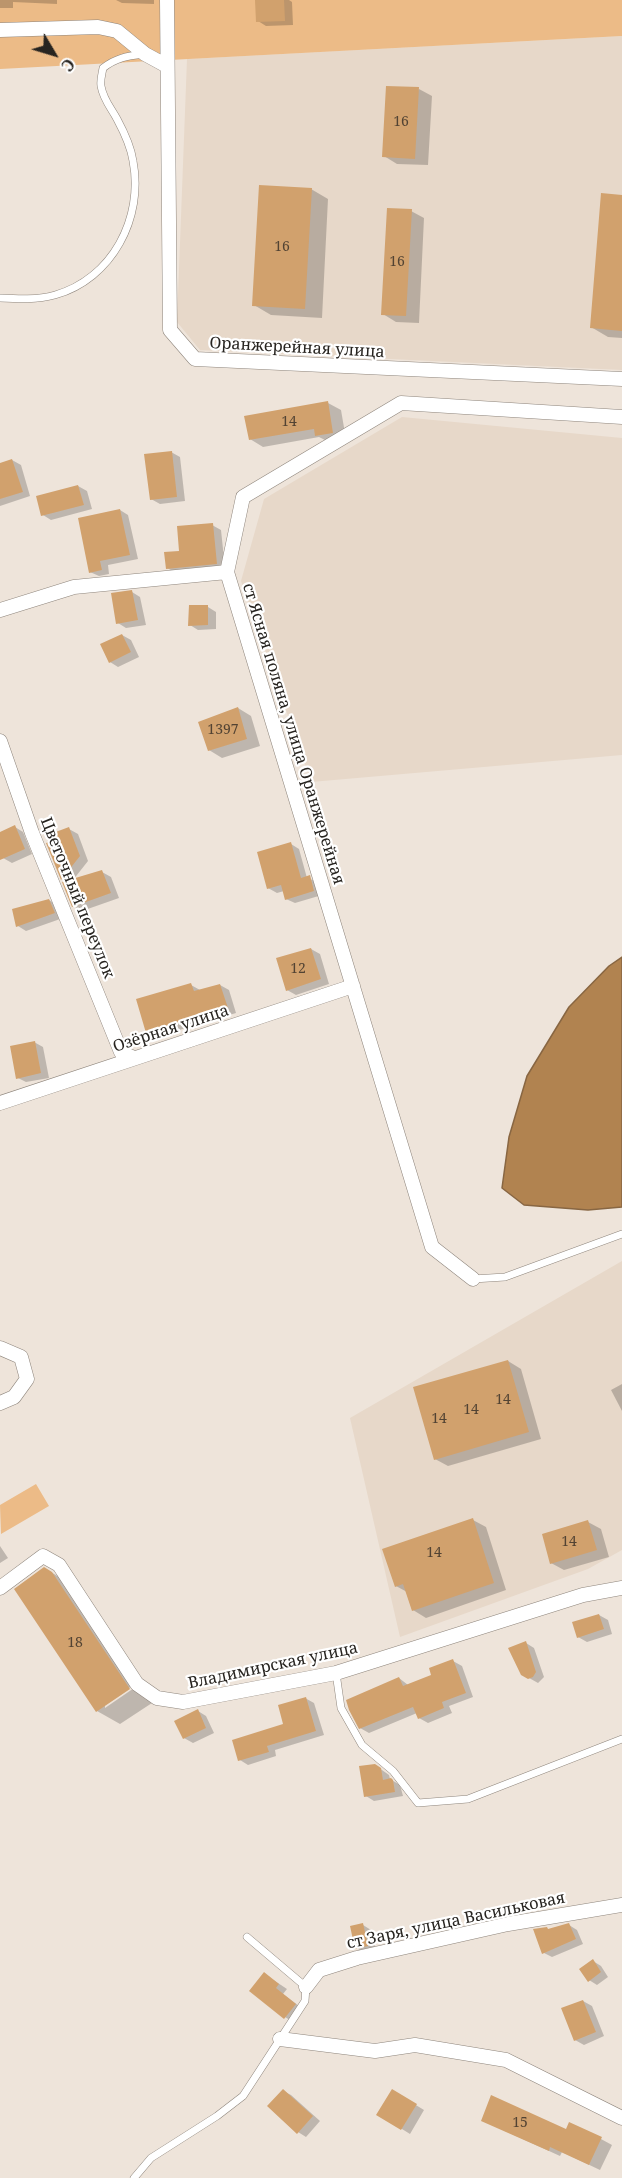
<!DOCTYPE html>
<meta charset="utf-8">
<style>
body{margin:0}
#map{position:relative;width:622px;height:2178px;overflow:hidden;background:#eee4da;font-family:"Noto Serif",serif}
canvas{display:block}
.north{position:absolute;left:24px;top:24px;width:60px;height:60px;-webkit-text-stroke:4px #fff;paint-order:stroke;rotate:128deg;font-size:16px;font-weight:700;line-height:24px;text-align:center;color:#272420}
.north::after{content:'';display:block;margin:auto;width:21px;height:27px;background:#272420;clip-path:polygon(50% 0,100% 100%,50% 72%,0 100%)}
</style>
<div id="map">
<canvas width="622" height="2178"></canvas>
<div class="north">С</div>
</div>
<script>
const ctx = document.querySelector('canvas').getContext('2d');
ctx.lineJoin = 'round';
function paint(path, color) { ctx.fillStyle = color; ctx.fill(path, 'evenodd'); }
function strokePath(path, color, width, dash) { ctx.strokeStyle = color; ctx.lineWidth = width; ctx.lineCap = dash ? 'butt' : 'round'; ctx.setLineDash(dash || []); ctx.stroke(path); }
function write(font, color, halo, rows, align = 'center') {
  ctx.font = font + ' "Noto Serif",serif'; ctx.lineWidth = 4.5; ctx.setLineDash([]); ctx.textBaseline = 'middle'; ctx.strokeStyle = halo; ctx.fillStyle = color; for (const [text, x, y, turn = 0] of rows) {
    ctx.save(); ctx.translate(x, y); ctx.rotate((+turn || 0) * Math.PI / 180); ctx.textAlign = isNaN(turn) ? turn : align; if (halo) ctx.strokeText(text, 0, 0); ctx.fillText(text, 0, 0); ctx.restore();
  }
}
paint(new Path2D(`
 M622,36V370L200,350L177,322L187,59Z
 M402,417L622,438V755L311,782L241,581L264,499Z
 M622,1261V1550L588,1569L400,1637L350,1418Z`), '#e7d8c9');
paint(new Path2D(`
 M0,0H622V36L0,69Z
 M36,1484L49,1506L1,1534L0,1505Z`), '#ecbb87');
const water = new Path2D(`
 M622,957V1207L588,1210L524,1205L502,1188L509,1137L527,1076L569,1007L609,966Z`);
paint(water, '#b18350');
strokePath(water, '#886642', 1.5);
paint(new Path2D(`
 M0,0H57V4L13,2V8H0Z
 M116,0H154V4L122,3Z
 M257,0H289L292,2L293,25L266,26L258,21Z
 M419,89L432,96L428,165L397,164L384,156Z
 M311,189L328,199L322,318L271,315L254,305Z
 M622,197V338L608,337L591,327Z
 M411,211L424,218L419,323L396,322L383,314Z
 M328,403L341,410L346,439L329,442L319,437L263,447L250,439Z
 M171,452L180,457L185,501L160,504L151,499Z
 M12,460L21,465L30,496L0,506V464Z
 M78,486L87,491L92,509L51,520L43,515Z
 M120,510L128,515L138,559L108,565L109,574L99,576L90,572Z
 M212,525L221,530L225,568L176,573L167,568L181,552Z
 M132,592L140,597L146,625L126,628L118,623Z
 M208,607L216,612V629L198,630L190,625Z
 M122,635L131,640L139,657L118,667L110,662Z
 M238,708L251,716L260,746L222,758L209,750Z
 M15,827L23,832L32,854L12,863L3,858L0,849V833Z
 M69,829L78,834L88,861L73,880L102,872L111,877L119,898L82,911L73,906L67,882L62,879L48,844L57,841Z
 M291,844L299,849L307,878L318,882L322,895L295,903L286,899L284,891L277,893L268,888Z
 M49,900L57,905L63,918L26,931L18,926Z
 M311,949L320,954L329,984L296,995L287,990Z
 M191,985L200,990L220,985L229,990L236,1013L156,1037L147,1032Z
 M34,1042L43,1047L49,1078L26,1082L18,1078Z
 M508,1361L521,1369L541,1439L448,1466L435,1459Z
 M622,1384V1411L611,1390Z
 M473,1520L486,1527L506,1590L426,1618L413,1610L407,1592L396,1586Z
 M588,1522L601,1529L609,1557L564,1570L551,1563Z
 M0,1546L8,1558L0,1563Z
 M44,1568L76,1587L152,1703L120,1724L97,1711ZM135,1684L137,1686L105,1708V1704Z
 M599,1615L608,1620L612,1634L587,1642L578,1637Z
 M526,1643L534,1648L544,1677L538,1683L522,1674Z
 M453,1661L462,1666L473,1697L449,1706L452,1713L428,1723L419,1718L417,1713L369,1733L360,1728L399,1678L408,1685L433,1675Z
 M305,1698L314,1703L324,1735L275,1750L276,1756L248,1765L240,1760L285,1725Z
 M198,1711L206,1716L214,1733L193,1743L184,1738Z
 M375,1765L389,1775L390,1779L400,1785L403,1796L374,1801L366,1796Z
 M363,1925L371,1930L376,1951L365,1953L356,1948Z
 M569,1925L577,1930L583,1944L552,1957L544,1953L550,1930Z
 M593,1961L601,1966L608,1977L597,1985L589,1980Z
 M272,1979L287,1989L283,1994L303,2009L293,2022L285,2017Z
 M583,2001L592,2006L604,2036L584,2045L575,2040Z
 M283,2091L291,2095L320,2121L306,2137L298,2132Z
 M393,2091L424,2110L410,2134L378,2114Z
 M494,2126L567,2131L601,2139L612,2145L600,2170L562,2152L560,2156Z`), '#0003');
paint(new Path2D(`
 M255,0H284L285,21L256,22Z
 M386,86L419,87L415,159L382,157Z
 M259,185L312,188L305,309L252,306Z
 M601,193L622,195V331L590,328Z
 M387,208L412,209L406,316L381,315Z
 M328,401L333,433L315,436L314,429L249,440L244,416Z
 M172,451L177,497L150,500L144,454Z
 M12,459L23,492L0,499V463Z
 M78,485L84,505L41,516L36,496Z
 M120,509L130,555L100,561L102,570L89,573L78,518Z
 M213,523L217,564L166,569L164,552L179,551L177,526Z
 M132,590L138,620L116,624L111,593Z
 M189,605H208V625L188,626Z
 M122,634L131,652L109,663L100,644Z
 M238,707L247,739L208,751L198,722Z
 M15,825L25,849L0,860V832Z
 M69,827L80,856L61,880L46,843L55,840L53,833Z
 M291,842L301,878L310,875L314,891L285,900L281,885L267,889L257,852Z
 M102,870L111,893L72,907L62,882Z
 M49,899L55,913L16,927L12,909Z
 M311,948L321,979L286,991L276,958Z
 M191,983L194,991L220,984L228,1008L146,1033L136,999Z
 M35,1041L41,1073L16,1079L10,1046Z
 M508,1360L529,1432L434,1460L413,1387Z
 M473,1518L494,1583L412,1611L403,1584L395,1587L382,1549Z
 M588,1520L597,1550L550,1564L542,1534Z
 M44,1567L52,1572L130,1689L96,1712L14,1589Z
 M599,1614L604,1629L577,1638L572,1622Z
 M526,1641L536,1672L533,1677L528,1679L521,1675L508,1648Z
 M453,1659L466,1693L442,1702L444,1708L418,1719L413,1707L359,1729L349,1710L346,1700L399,1677L403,1686L431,1675L429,1668Z
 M306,1697L316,1731L267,1746L269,1752L238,1761L232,1740L283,1724L278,1705Z
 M198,1709L206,1728L183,1739L174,1721Z
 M375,1764L381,1768L383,1780L391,1778L393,1780L395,1792L364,1797L359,1766Z
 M363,1923L368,1946L355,1949L350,1926Z
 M569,1923L576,1939L542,1954L533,1929L547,1927L548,1929Z
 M593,1959L601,1972L588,1982L579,1969Z
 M264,1972L279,1984L276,1988L296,2004L284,2019L249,1991Z
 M583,2000L596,2032L574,2041L561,2008Z
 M283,2089L313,2116L297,2134L267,2106Z
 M392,2089L417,2104L401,2130L376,2115Z
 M491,2095L566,2129L569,2122L602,2137L589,2165L550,2147L549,2151L481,2121Z`), '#d1a16d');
const service = new Path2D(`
 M0,298C18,299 37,300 55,295C112,279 144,218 133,161C131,147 124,132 117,119C111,108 103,99 101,86C100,80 102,74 103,68C116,58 127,56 143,54
 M473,1279L505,1277L622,1234
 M336,1673L341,1708L362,1745L393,1771L418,1803L468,1799L622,1739
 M134,2178L151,2158L217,2116L243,2096L305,2001L306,1987L247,1937`);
const minor = new Path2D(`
 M167,0L170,330L195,359L622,379
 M0,30L98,27L117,31L145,54L167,66
 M0,610L74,587L227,572
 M0,741L32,833L121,1052L134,1058
 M0,1103L353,986
 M473,1279L432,1247L227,572L243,497L401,403L622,417
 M0,1348L21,1357L27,1379L14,1397L0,1403
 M0,1588L43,1556L59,1565L137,1684L157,1698L183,1702L336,1673L583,1595L622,1588
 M306,1987L319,1970L357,1958L508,1924L622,1905
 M280,2039L375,2051L415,2045L506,2060L622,2118`);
strokePath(service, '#8e857c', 8);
strokePath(minor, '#8e857c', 15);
strokePath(service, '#fff', 7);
strokePath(minor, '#fff', 14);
write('14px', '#524333', null, [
 ["16",401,122],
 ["16",282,247],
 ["16",397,262],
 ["14",289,422],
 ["1397",223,730],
 ["12",298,969],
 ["14",503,1400],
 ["14",471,1410],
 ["14",439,1419],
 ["14",569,1542],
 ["14",434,1553],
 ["18",75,1643],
 ["15",520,2123]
]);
write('16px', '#272420', '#fff', [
 ["Оранжерейная улица",297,348,3],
 ["ст Ясная поляна, улица Оранжерейная",293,734,73],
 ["Цветочный переулок",77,898,68],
 ["Озёрная улица",171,1029,-18],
 ["Владимирская улица",273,1666,-12],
 ["ст Заря, улица Васильковая",456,1921,-12]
]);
</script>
